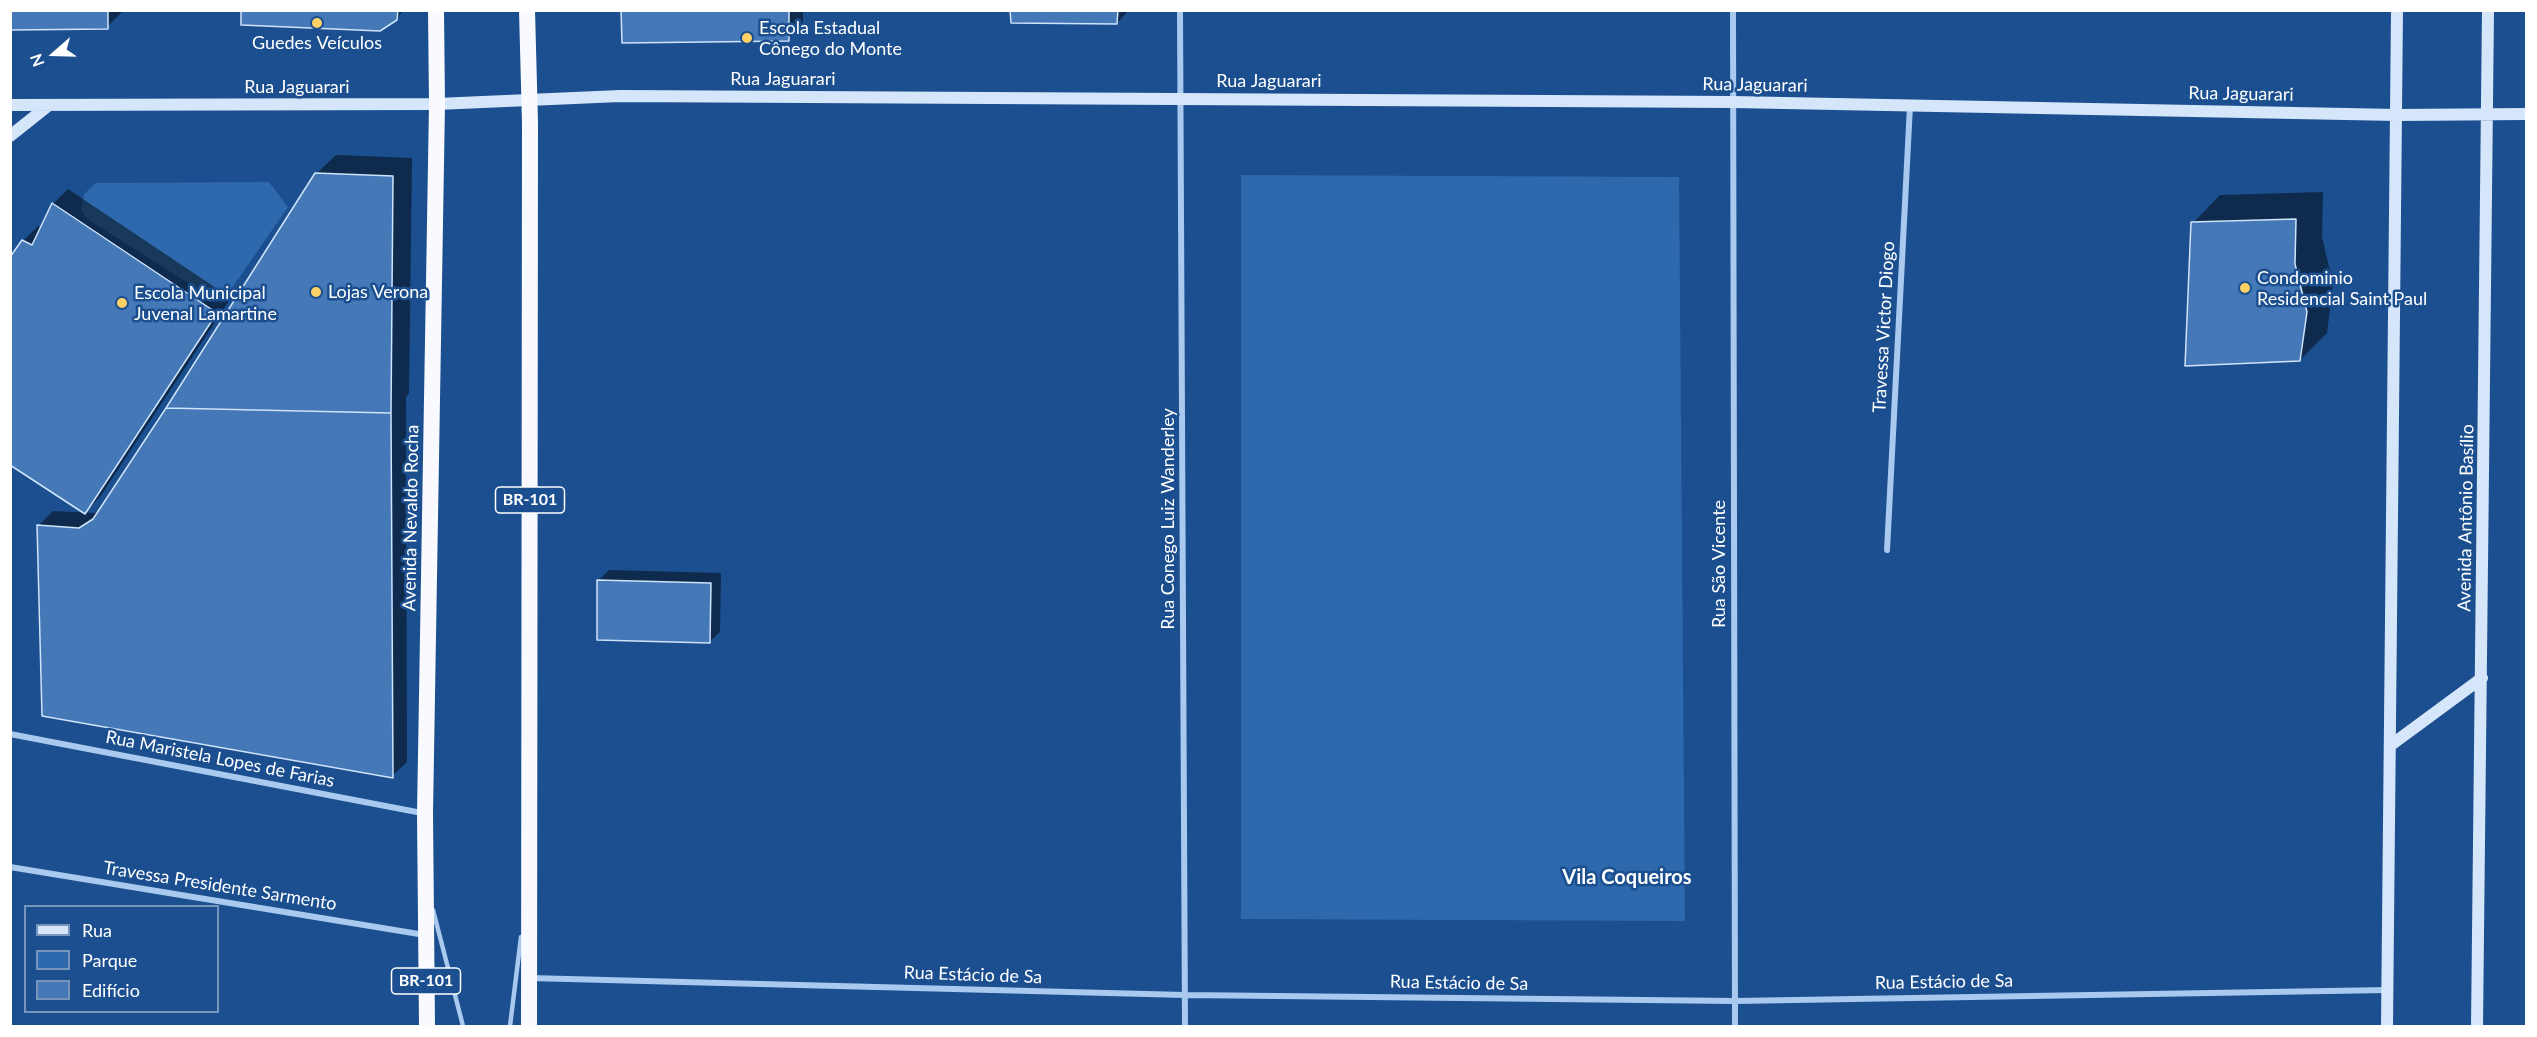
<!DOCTYPE html>
<meta charset="utf-8">
<style>
body{margin:0}
#map{position:relative;width:2537px;height:1037px;overflow:hidden;background:#1b4f8f;font-family:Lato,sans-serif}
canvas{display:block}
.frame{position:absolute;inset:0;border:12px solid #fff;pointer-events:none}
.legend{position:absolute;left:24px;top:905px;width:195px;height:108px;box-sizing:border-box;background:#1b4f8f;border:2px solid #7695bc;margin:0;padding:8px 10px;list-style:none;font-size:18px;color:#fff}
.legend li{display:flex;align-items:center;gap:12px;height:30px}
.legend b{width:30px;border:2px solid #7695bc}
.north{position:absolute;left:24px;top:24px;width:60px;height:60px;-webkit-text-stroke:4px #1b4f8f;paint-order:stroke;rotate:250deg;font-size:16px;font-weight:700;line-height:24px;text-align:center;color:#fff}
.north::after{content:'';display:block;margin:auto;width:21px;height:27px;background:#fff;clip-path:polygon(50% 0,100% 100%,50% 72%,0 100%)}
</style>
<div id="map">
<canvas width="2537" height="1037"></canvas>
<div class="frame"></div>
<ul class="legend">
<li><b style="height:8px;background:#d6e6fa"></b>Rua</li>
<li><b style="height:16px;background:#2e69ad"></b>Parque</li>
<li><b style="height:16px;background:#4478b7"></b>Edifício</li>
</ul>
<div class="north">N</div>
</div>
<script>
const ctx = document.querySelector('canvas').getContext('2d');
ctx.lineJoin = 'round';
function paint(path, color) { ctx.fillStyle = color; ctx.fill(path, 'evenodd'); }
function strokePath(path, color, width, dash) { ctx.strokeStyle = color; ctx.lineWidth = width; ctx.lineCap = dash ? 'butt' : 'round'; ctx.setLineDash(dash || []); ctx.stroke(path); }
function write(font, color, halo, rows, align = 'center') {
  ctx.font = font + ' Lato,sans-serif'; ctx.lineWidth = 5; ctx.setLineDash([]); ctx.textBaseline = 'middle'; ctx.strokeStyle = halo; ctx.fillStyle = color; for (const [text, x, y, turn = 0] of rows) {
    ctx.save(); ctx.translate(x, y); ctx.rotate((+turn || 0) * Math.PI / 180); ctx.textAlign = isNaN(turn) ? turn : align; if (halo) ctx.strokeText(text, 0, 0); ctx.fillText(text, 0, 0); ctx.restore();
  }
}
paint(new Path2D(`
 M1241,175L1679,177L1685,921L1241,919Z
 M269,182L288,207L221,304L87,219L81,210L84,194L96,183Z`), '#2e69ad');
paint(new Path2D(`
 M10,10H124L107,27Z
 M399,10H404L397,18L396,13Z
 M622,10H803V24L788,39Z
 M1012,10H1129L1117,23Z
 M336,155L412,158L409,393L406,397L407,762L392,776L38,526L53,511L95,513L101,510L316,174Z
 M68,189L231,298L100,497L85,512L23,241L38,226L42,228L53,204Z
 M2323,192L2322,237L2333,284L2327,333L2300,360L2193,223L2220,195Z
 M609,570L721,573L720,632L709,642L598,581Z`), '#0007');
const building = new Path2D(`
 M10,10H108V29L10,30Z
 M241,10H398L397,20L380,31L241,25Z
 M621,10H789V41L622,43Z
 M1010,10H1118L1117,24L1011,23Z
 M315,173L393,176L391,413L166,408Z
 M52,203L217,313L85,514L10,465V257L22,240L32,245Z
 M2296,219L2295,264L2307,312L2300,361L2185,366L2191,222Z
 M166,408L391,413L393,778L42,716L37,525L79,528L93,519Z
 M597,580L711,583L710,643L597,640Z`);
paint(building, '#4478b7');
strokePath(building, '#cfe3fa', 1.5);
strokePath(new Path2D(`
 M433,910L463,1026
 M510,1026L521,937`), '#a9c9ee', 4.5);
strokePath(new Path2D(`
 M1180,10L1185,1026
 M1733,10L1735,1026
 M1887,550L1910,106
 M10,734L422,813
 M10,867L425,935
 M529,978L1185,995L1735,1001L2388,990`), '#a9c9ee', 6);
strokePath(new Path2D(`
 M10,105L437,104L620,96L1733,102L2397,115L2526,114
 M10,136L49,105
 M2391,745L2482,678
 M2387,1026L2397,10
 M2477,1026L2488,10`), '#d6e6fa', 12);
strokePath(new Path2D(`
 M527,10L530,123L529,1026
 M427,1026L425,813L437,104L436,10`), '#f8faff', 16);
for (const [x, y, r, color] of [
 [317,23,6,"#ffd166"],
 [747,38,6,"#ffd166"],
 [2245,288,6,"#ffd166"],
 [316,292,6,"#ffd166"],
 [122,303,6,"#ffd166"]
]) { const dot = new Path2D(); dot.arc(x, y, r, 0, 2 * Math.PI); ctx.fillStyle = color; ctx.fill(dot); strokePath(dot, '#1b4f8f', 2); }
for (const [x, y, w] of [
 [530,500,69],
 [426,981,69]
]) { const box = new Path2D(); box.roundRect(x - w / 2, y - 13, w, 26, 4.5); ctx.fillStyle = '#1b4f8f'; ctx.fill(box); strokePath(box, '#fff', 1.5); }
write('bold 16px', '#fff', null, [
 ["BR-101",530,500],
 ["BR-101",426,981]
]);
write('18px', '#fff', '#1b4f8f', [
 ["Escola Estadual",759,28],
 ["Cônego do Monte",759,49],
 ["Guedes Veículos",317,43,"center"],
 ["Condominio",2257,278],
 ["Residencial Saint Paul",2257,299],
 ["Lojas Verona",328,292],
 ["Escola Municipal",134,293],
 ["Juvenal Lamartine",134,314]
], 'left');
write('18px', '#fff', '#1b4f8f', [
 ["Rua Jaguarari",783,79],
 ["Rua Jaguarari",1269,81],
 ["Rua Jaguarari",1755,85,1],
 ["Rua Jaguarari",297,87],
 ["Rua Jaguarari",2241,94,1],
 ["Travessa Victor Diogo",1884,327,-87],
 ["Avenida Nevaldo Rocha",411,518,-89],
 ["Avenida Antônio Basílio",2466,518,-89],
 ["Rua Conego Luiz Wanderley",1168,519,-90],
 ["Rua São Vicente",1719,564,-90],
 ["Rua Maristela Lopes de Farias",220,759,11],
 ["Travessa Presidente Sarmento",220,886,9],
 ["Rua Estácio de Sa",973,975,2],
 ["Rua Estácio de Sa",1944,982,-1],
 ["Rua Estácio de Sa",1459,983,1]
]);
write('bold 20px', '#fff', '#1b4f8f', [
 ["Vila Coqueiros",1627,878]
]);
</script>
